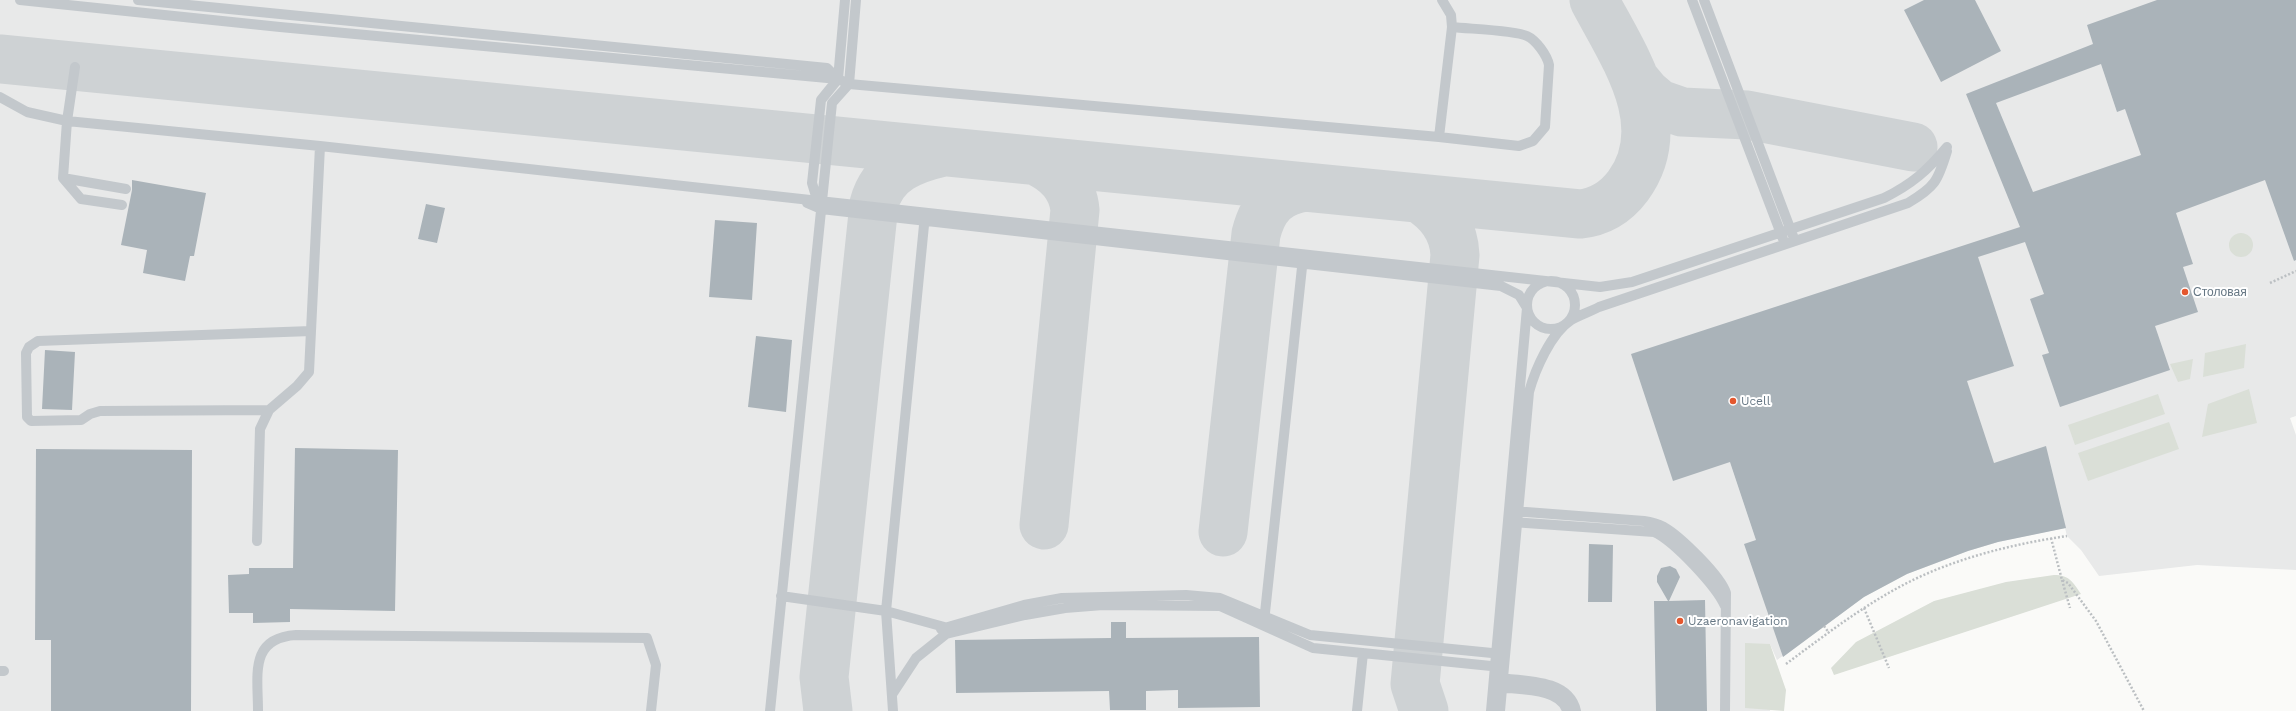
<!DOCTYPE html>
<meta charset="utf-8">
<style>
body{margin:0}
canvas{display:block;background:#fafaf8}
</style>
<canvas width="2296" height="711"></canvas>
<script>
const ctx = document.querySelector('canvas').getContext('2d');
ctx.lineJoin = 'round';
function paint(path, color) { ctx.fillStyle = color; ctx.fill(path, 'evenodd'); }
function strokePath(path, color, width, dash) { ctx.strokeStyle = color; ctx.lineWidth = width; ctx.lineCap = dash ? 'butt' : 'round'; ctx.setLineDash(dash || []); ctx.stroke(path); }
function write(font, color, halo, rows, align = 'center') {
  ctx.font = font + ' "Work Sans",sans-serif'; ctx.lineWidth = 4; ctx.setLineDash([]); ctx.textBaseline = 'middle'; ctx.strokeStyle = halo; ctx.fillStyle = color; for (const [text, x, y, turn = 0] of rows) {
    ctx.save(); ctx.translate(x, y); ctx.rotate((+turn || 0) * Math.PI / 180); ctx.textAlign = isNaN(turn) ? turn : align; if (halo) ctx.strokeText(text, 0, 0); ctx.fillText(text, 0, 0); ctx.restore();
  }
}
paint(new Path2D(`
 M0,0H2296V416L2290,418L2296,435V570L2197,565L2099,576L2081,550L2067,536L2065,528L1998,542L1968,551L1907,574L1864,597L1777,660L1770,644V711H0Z`), '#e8e9e9');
paint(new Path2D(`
 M2229 245a12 12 0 1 1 24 0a12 12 0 1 1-24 0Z
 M2246,344L2244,368L2203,377L2205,353Z
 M2193,359L2190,379L2178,382L2170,364Z
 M2249,389L2257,423L2202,437L2208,404Z
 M2158,394L2165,414L2075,445L2068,425Z
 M2169,422L2179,449L2088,481L2078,453Z
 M2054,575C2069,575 2073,582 2081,594L1834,675L1831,668L1856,642L1934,601L2006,582Z
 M1745,643L1770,644L1786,690L1784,711L1745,708Z`), '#dadfd7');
strokePath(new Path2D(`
 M0,59L1580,214C1600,212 1616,202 1628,186C1673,125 1623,55 1594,0
 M1636,81L1646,93L1659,104L1682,112L1747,115L1913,147
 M1036,161C1056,170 1073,186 1075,210L1044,525
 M1418,198C1440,211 1454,229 1455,255L1415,684L1424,711
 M1223,532L1256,234C1263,206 1277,191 1306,187
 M828,711L824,677L874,204C883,170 912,159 943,152`), '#ced2d4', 49);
paint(new Path2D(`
 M1924,0H1975L2001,51L1941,82L1904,10Z
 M2157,0H2296V260L2294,261L2265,180L2176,213L2193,264L2183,267L2198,312L2155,326L2170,370L2060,407L2042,355L2049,353L2030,299L2044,294L2025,242L1978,257L2014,366L1967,381L1994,463L2046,446L2066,528L1998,542L1968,551L1907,574L1864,597L1783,657L1744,544L1756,540L1730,462L1673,481L1631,354L2020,227L1966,94L2093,44L2087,25ZM2101,64L2117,112L2125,109L2141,155L2033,192L1996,103Z
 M132,180L206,193L194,256H190L185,281L143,273L147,250L121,245L132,190Z
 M426,204L445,208L437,243L418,239Z
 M715,220L757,223L752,300L709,297Z
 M756,336L792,340L786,412L748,407Z
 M45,350L75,352L72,410L42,409Z
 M295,448L398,450L395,611L290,609V622L253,623V613H229L228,575L249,574V568H293Z
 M36,449L192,450L191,711H51V640H35Z
 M1589,544L1613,545L1612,602H1588Z
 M1670,566L1676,569L1680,577L1669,601L1705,600L1707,711H1656L1654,601H1668L1657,582V576L1661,568Z
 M1111,622H1126V638L1259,637L1260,707L1178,708V690L1146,691V710H1110L1109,691L956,693L955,640L1111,638Z`), '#aab3b9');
strokePath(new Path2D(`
 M2270,283L2296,271
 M2051,538L2062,580L2068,583L2096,621L2144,711
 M2062,580L2070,608
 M1864,608L1889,668
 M1824,626L1829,633
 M1786,664C1825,635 1864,605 1907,583C1956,558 2013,544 2067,536`), '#bbbfc2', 2.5, [2, 2]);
strokePath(new Path2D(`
 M20,0L280,27L838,79L849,84L1439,137L1452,27L1451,15L1442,0
 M138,0L827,68L838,79
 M1692,0L1783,239
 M1704,0L1793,236
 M75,67L67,121L63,178L81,199L122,205
 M0,97L27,112L67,121L320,146L1600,287L1632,282L1884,198C1912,184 1927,171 1947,147
 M1439,137L1519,146L1533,141L1545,127L1549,65C1547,55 1536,40 1527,36C1514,30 1469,29 1452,27
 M63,178L126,189
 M807,203L821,209L1501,286L1519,295L1527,308L1491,711
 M819,206L812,183L821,100L838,79L845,0
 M1527 305a24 24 0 1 1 48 0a24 24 0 1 1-48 0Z
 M269,410L100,411L90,414L81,420L31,421L27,417L26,353L29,347L38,341L311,331
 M1513,511L1644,521C1651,522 1658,524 1664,527C1680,536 1721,576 1726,593L1725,711
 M1512,522L1654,532C1674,541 1716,586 1725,606
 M257,541L260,429L269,410L297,386L309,372L320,146
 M781,596L886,611L948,628
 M1264,622L1303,258
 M941,629L1024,605L1062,598L1186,595L1220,598L1310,635L1502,654
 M0,671H4
 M1498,678C1525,681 1569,679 1576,711
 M1497,687C1518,690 1561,687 1567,711
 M893,693L916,658L946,634L1025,615L1065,608L1103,605L1220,606L1313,648L1501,667
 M258,711C258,675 249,638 296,635L647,638L656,665L651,711
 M770,711L832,103L849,84L856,0
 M893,711L886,611L925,215
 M1357,711L1363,653
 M1500,711L1529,392C1535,370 1551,333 1571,320C1579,315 1590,312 1599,307L1908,203C1935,187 1938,181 1947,151`), '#c3c8cc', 10);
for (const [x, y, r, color] of [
 [2185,292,4,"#e4572e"],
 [1733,401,4,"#e4572e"],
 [1680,621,4,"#e4572e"]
]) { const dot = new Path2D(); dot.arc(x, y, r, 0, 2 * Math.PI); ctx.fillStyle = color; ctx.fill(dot); strokePath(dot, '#fff', 1.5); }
write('12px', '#657683', '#fff', [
 ["Столовая",2193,292],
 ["Ucell",1741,401],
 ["Uzaeronavigation",1688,621]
], 'left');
</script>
